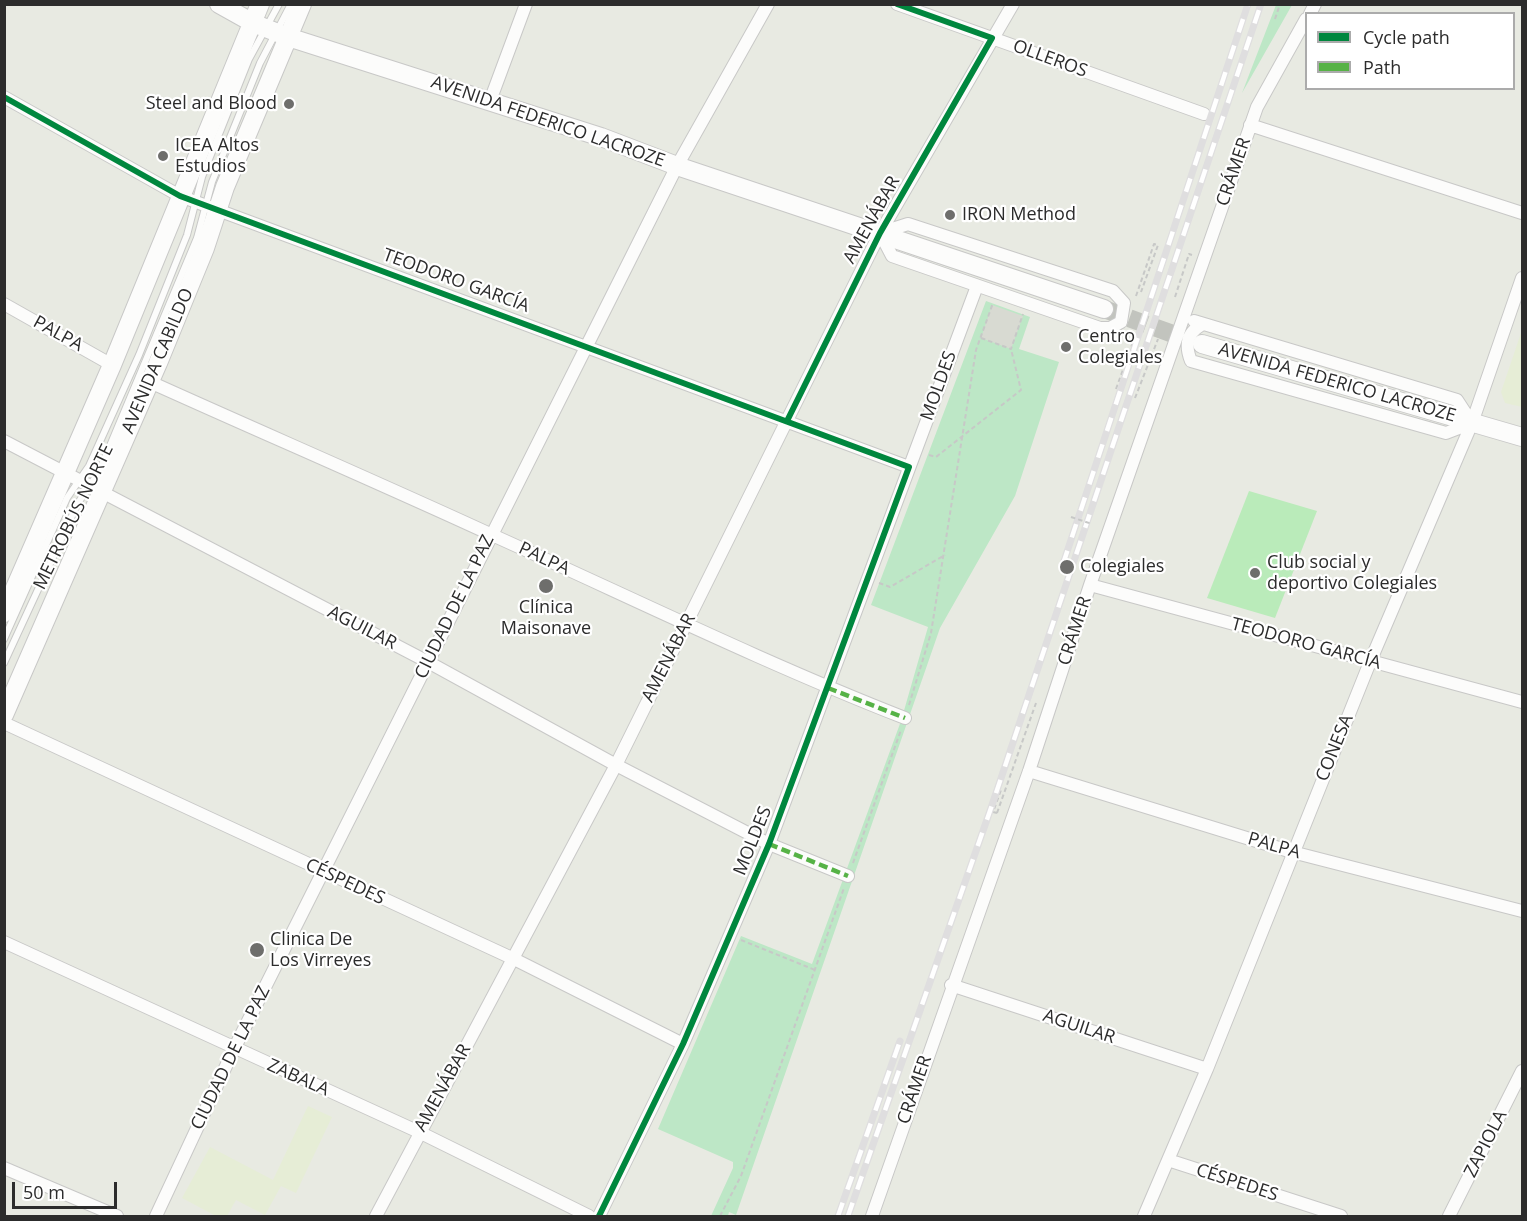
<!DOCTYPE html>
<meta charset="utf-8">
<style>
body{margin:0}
#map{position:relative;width:1527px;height:1221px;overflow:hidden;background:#e8eae2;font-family:"Open Sans",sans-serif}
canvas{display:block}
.frame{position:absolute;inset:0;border:6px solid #2c2c2c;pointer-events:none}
.legend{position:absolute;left:1305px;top:12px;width:210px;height:78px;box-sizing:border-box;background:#fff;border:2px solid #ababab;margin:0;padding:8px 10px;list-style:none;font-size:18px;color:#2c2c2c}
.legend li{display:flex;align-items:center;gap:12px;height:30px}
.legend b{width:30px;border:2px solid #ababab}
.scale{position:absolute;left:12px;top:1182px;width:105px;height:27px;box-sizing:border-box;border:3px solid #2c2c2c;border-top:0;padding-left:8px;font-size:18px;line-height:21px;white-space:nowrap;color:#2c2c2c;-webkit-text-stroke:4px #fff;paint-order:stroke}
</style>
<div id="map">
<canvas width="1527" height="1221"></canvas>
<div class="frame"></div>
<ul class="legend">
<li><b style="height:8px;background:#00873e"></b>Cycle path</li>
<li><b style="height:8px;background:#56b246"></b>Path</li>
</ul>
<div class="scale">50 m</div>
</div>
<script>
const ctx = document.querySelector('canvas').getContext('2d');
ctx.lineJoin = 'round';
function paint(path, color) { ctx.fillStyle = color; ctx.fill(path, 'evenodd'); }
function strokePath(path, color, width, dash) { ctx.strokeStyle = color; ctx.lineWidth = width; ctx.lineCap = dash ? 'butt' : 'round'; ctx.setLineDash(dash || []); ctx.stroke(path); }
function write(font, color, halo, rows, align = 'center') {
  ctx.font = font + ' "Open Sans",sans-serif'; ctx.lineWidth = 4.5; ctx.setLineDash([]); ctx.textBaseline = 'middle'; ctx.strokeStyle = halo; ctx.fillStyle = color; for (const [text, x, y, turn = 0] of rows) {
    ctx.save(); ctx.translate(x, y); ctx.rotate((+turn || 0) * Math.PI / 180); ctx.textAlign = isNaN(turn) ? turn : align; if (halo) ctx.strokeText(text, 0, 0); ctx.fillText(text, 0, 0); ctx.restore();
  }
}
paint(new Path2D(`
 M1522,330V407L1505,403L1501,392Z
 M308,1106L332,1117L296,1193L281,1186L265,1215L236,1200L227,1216H216L182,1198L210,1147L273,1180Z`), '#e6edd6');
paint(new Path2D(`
 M1276,5H1292L1242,93Z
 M986,301L1030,317L1019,349L1059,362L1015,496L940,628L736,1215L729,1212L728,1216H711L733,1168V1162L658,1129L741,936L812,964L901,721L928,627L871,605Z`), '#bde7c6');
paint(new Path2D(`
 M1249,491L1317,511L1275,618L1207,598Z`), '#baebba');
paint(new Path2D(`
 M992,305L1023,316L1011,349L981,338Z`), '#d8dad2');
strokePath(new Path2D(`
 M1104,309L1195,342`), '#c2c4be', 18, [18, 9]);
const service = new Path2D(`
 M4,639L67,498L89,466L139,355L187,235L202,177L249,59L279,4
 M4,663L78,503L99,472L197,238L212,182L260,63L291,4`);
const minor = new Path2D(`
 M897,4L1204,114
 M1310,14L1315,4
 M4,97L180,196L909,467
 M490,101L526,4
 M1250,125L1522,213
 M908,224L1113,291L1124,303L1121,322L1110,328H1100L892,256L880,233Z
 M4,304L112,365
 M1194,321L1457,400L1472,423
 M1201,325C1186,334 1185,346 1191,361L1446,433L1472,423
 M150,382C263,433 377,482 490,534C628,596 764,663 905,718
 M4,441L428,662L616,765L769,844L848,876
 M1090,585L1522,702
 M4,723L514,959L683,1044
 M1029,771L1292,852L1522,911
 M4,942L419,1132L589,1216
 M951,985L1207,1069
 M1168,1160L1341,1216
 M4,1168L117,1216
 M156,1216L234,1049L677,166L768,4
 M376,1216L616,765L880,233L1013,4
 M599,1216L683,1044L769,844L977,286
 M872,1216L1029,771L1090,585L1257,107L1306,19
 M1144,1216L1207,1069L1370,662L1472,423L1522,278
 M1449,1216L1522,1071`);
const secondary = new Path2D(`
 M219,4L253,23L288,37L601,137L677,166L1104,309
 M1202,344L1522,437
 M4,613L112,365L260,4
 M4,715L158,363L205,248L225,187L302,4`);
strokePath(service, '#c8c8c7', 8);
strokePath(minor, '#c8c8c7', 14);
strokePath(secondary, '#c8c8c7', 20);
strokePath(new Path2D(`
 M1275,19L1280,4
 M1136,296L1154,244L1158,245L1141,292
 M1175,297L1189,254L1192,255
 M981,338L1011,349L1023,314
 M1116,389L1136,334
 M1135,398L1158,339
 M929,455L936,457L1021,390L1011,349
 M879,583L890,587L945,555
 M909,705L931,633L976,350L993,303
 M997,813L1036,703
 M997,813L993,812L1001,790
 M853,863L901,730
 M741,940L815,970
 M720,1216L741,1176L844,888`), '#c7c8c7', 2, [4.5, 3]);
strokePath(service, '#fcfcfb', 6);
strokePath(minor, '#fcfcfb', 12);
strokePath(secondary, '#fcfcfb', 18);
const rail = new Path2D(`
 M1063,564L1248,4
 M838,1216L900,1041
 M848,1216L991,808L1261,4`);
strokePath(rail, '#dfdedf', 7);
strokePath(rail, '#fff', 4.5, [14]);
strokePath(new Path2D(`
 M1071,517L1092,524`), '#c7c8c7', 2, [4.5, 3]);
strokePath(new Path2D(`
 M828,688L905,718
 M769,844L848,876`), '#56b246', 4.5, [9, 4.5]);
strokePath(new Path2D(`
 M4,97L180,196L909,467L769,844L683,1044L599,1216
 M787,421L880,233L992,38L897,4`), '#00873e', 6);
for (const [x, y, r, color] of [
 [289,104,6,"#6e6e6c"],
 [163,156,6,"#6e6e6c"],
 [950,215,6,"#6e6e6c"],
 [1066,347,6,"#6e6e6c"],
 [1067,567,8,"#6e6e6c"],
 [1255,573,6,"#6e6e6c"],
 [546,586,8,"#6e6e6c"],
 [257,950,8,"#6e6e6c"]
]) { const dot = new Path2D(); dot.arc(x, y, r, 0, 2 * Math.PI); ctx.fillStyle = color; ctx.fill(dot); strokePath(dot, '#fff', 2); }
write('18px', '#2c2c2c', '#fff', [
 ["OLLEROS",1050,59,20],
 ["AVENIDA FEDERICO LACROZE",548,122,19],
 ["CRÁMER",1234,172,-71],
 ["AMENÁBAR",872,220,-61],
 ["TEODORO GARCÍA",456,281,20],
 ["PALPA",58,334,29],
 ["AVENIDA CABILDO",158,361,-67],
 ["AVENIDA FEDERICO LACROZE",1337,383,16],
 ["MOLDES",939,386,-70],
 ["METROBÚS NORTE",74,517,-64],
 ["PALPA",544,559,25],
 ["CIUDAD DE LA PAZ",455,607,-64],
 ["AGUILAR",362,628,27],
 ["CRÁMER",1075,631,-72],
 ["TEODORO GARCÍA",1306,644,15],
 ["AMENÁBAR",669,658,-63],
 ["CONESA",1335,748,-68],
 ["MOLDES",753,841,-68],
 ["PALPA",1274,846,16],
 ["CÉSPEDES",345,882,25],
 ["AGUILAR",1079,1027,18],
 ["CIUDAD DE LA PAZ",231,1058,-64],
 ["ZABALA",298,1078,24],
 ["AMENÁBAR",443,1088,-61],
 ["CRÁMER",915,1090,-71],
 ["ZAPIOLA",1486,1144,-63],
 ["CÉSPEDES",1237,1183,18]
]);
write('18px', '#2c2c2c', '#fff', [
 ["Steel and Blood",277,104,"right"],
 ["ICEA Altos",175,146],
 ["Estudios",175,167],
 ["IRON Method",962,215],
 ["Centro",1078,337],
 ["Colegiales",1078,358],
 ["Club social y",1267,563],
 ["deportivo Colegiales",1267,584],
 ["Colegiales",1080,567],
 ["Clínica",546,608,"center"],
 ["Maisonave",546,629,"center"],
 ["Clinica De",270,940],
 ["Los Virreyes",270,961]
], 'left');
</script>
